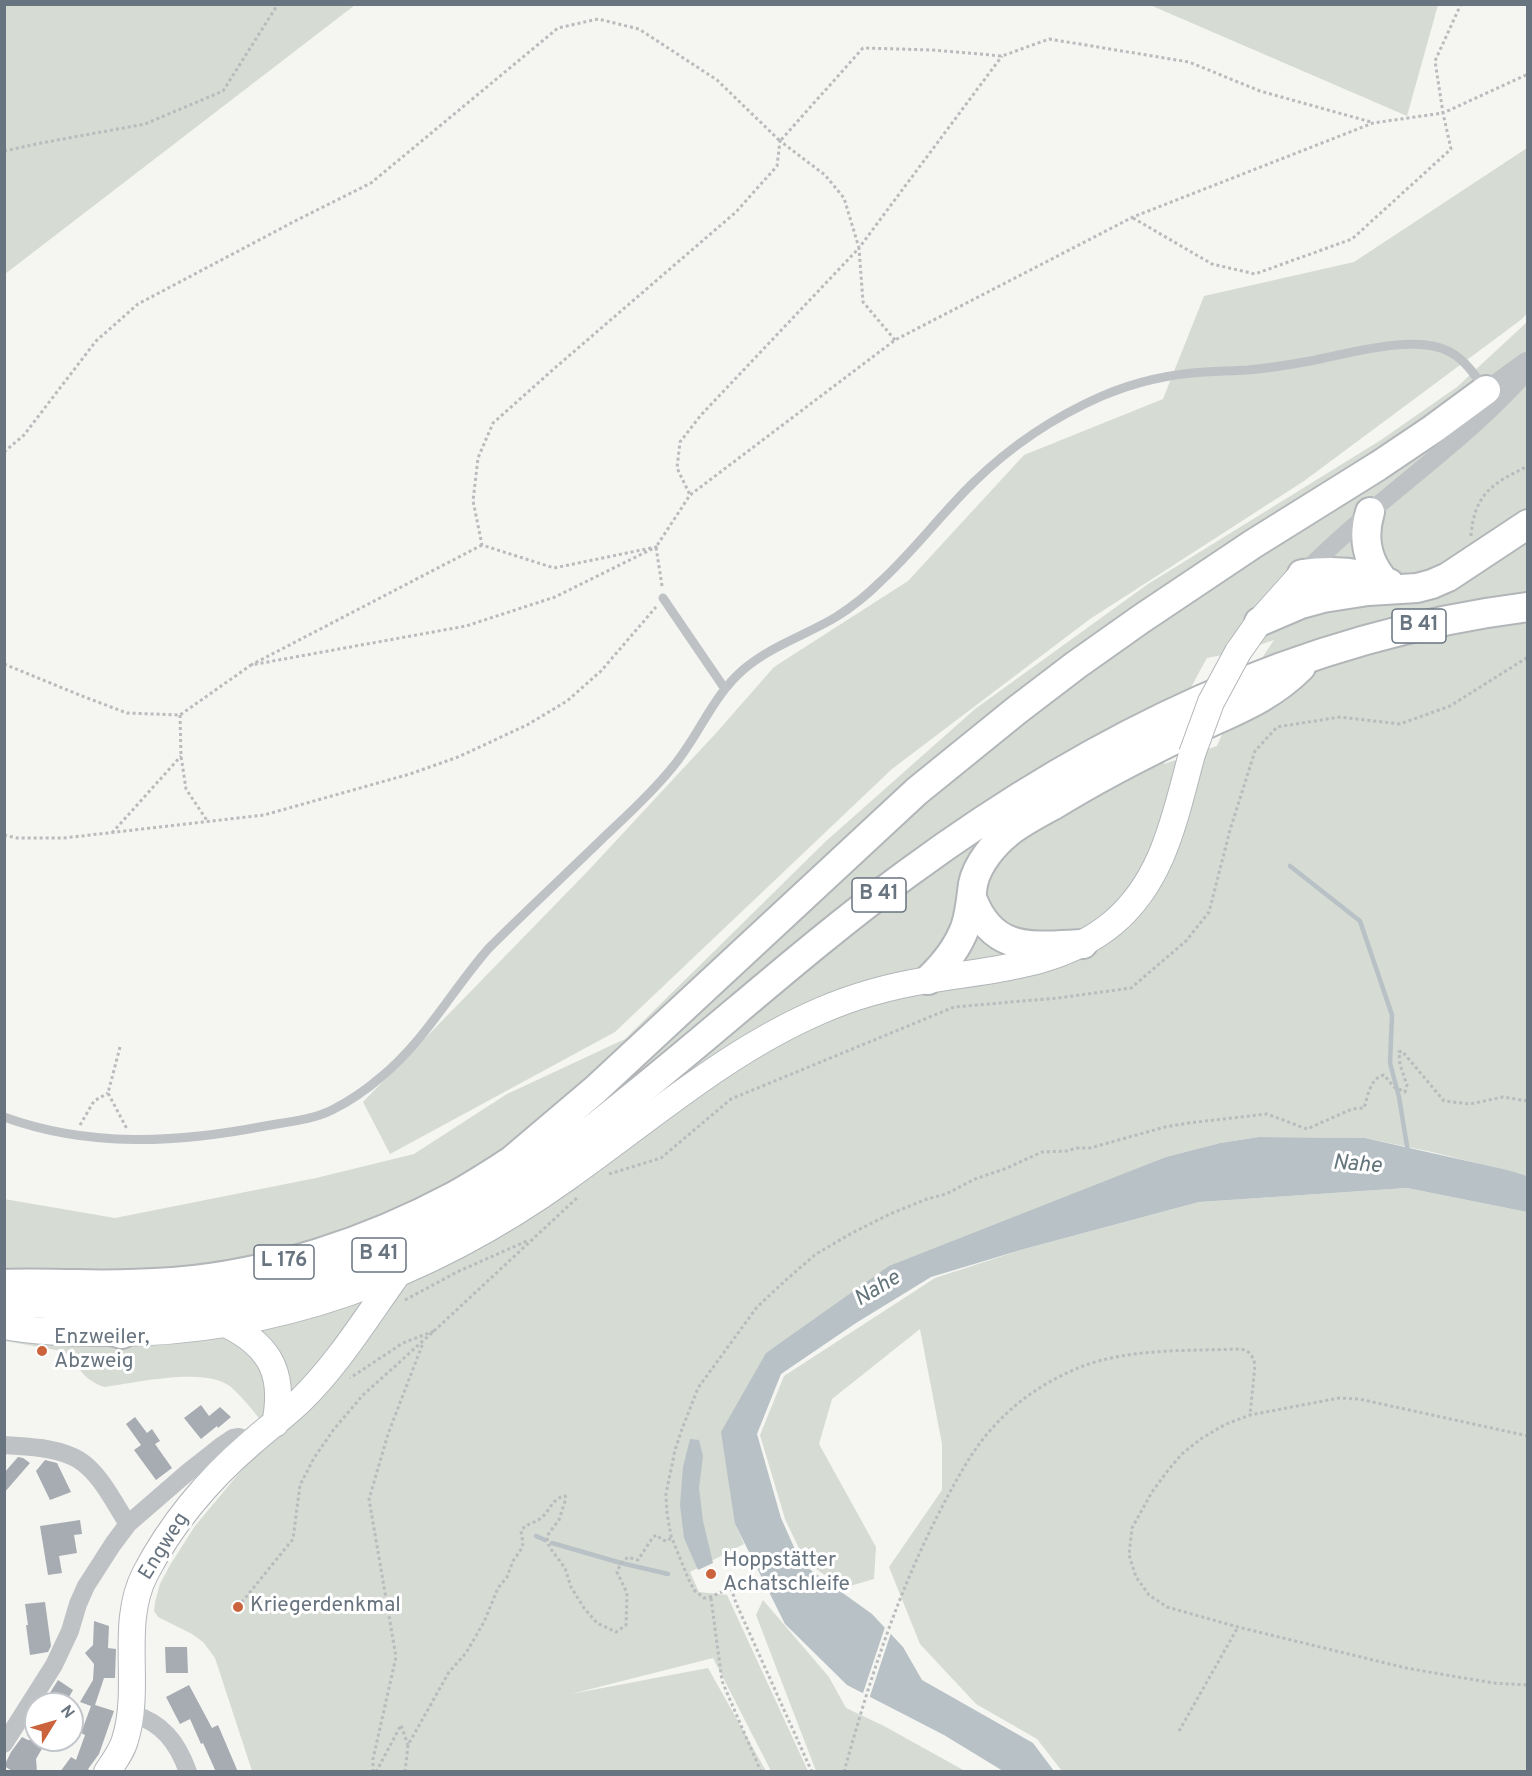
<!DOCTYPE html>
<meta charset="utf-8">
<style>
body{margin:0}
#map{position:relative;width:1532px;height:1776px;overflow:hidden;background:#f5f5f2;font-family:Overpass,sans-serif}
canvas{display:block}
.frame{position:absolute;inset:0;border:6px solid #68747f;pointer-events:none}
.north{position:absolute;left:24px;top:1692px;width:60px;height:60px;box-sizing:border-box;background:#fff;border:2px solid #c3c7cc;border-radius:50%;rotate:53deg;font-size:16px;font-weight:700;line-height:24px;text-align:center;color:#68747f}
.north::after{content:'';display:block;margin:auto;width:21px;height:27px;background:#cb633c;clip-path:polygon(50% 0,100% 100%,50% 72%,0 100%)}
</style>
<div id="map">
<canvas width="1532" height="1776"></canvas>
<div class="frame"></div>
<div class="north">N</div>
</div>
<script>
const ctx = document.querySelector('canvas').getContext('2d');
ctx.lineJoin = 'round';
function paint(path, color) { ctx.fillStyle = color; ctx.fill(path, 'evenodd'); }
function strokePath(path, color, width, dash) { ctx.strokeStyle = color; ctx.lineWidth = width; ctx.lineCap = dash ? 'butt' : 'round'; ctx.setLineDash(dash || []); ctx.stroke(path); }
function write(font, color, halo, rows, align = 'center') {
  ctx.font = font + ' Overpass,sans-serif'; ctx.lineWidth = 6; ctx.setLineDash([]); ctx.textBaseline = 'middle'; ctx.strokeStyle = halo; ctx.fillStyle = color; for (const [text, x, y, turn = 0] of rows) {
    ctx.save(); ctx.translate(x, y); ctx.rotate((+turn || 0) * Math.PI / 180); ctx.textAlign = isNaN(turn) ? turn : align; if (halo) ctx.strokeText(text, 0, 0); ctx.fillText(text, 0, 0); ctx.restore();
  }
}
paint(new Path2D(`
 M5,4H355V5L5,274Z
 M1150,5H1438L1407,116Z
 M1527,148L1528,312L1522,319L1304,481L1090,619L892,769L615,1032L390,1154L363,1102L586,873L717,732L774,667L908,581L1024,455L1163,399L1204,296L1354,262Z
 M1527,322V1176L1432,1152L1365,1138L1259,1137L1220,1143L1166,1157L1063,1199L766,1353L735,1524L744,1544L690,1572L699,1592L727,1595L808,1771H771L713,1658L571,1694L708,1668L766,1771H252L215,1658L203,1642L192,1634L158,1617L154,1611L155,1602L160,1584L170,1565L195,1526L235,1478L274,1436C260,1420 246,1400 231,1387C206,1366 135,1383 104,1387C88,1381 79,1373 74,1356L56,1350L5,1341L4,1199L115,1218L316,1178L414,1154L507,1094L625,1039L825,842L975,709L1148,584L1381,440L1457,387ZM1274,640C1251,673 1233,708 1217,746L1164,764C1171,726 1188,691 1207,658L1238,652Z
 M1407,1188L1527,1212V1771H1062L1037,1739L976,1704L920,1644L889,1567L942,1490V1444L920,1329L832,1399L819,1444L876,1547L874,1579L843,1588L805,1561L785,1519L760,1435L784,1376L935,1278L1024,1249L1199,1202Z
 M763,1600L829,1677L846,1708L884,1726L965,1771H816L756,1615Z`), '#d6dbd4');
paint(new Path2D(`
 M1259,1137L1365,1138L1507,1170L1527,1176V1212L1407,1188L1199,1202L1024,1249L931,1277L856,1323L781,1374L757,1434L781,1518L801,1563L872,1614L903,1647L922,1680L1033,1743L1054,1771H1003L944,1735L847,1685L785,1624L735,1524L721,1432L766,1353L889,1266L1166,1157L1220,1143Z
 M690,1439L699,1440L703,1456L699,1488L703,1521L713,1563L698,1570L684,1538L680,1505L683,1467Z`), '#b8c1c5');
paint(new Path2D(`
 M886,1624L892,1630L869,1699L862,1696Z`), '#f5f5f2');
strokePath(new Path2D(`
 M1290,866L1360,921L1392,1015L1390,1063L1399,1097L1408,1152
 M536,1536L545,1540
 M552,1543L621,1563L668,1574`), '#b8c1c5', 4.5);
paint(new Path2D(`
 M201,1405L209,1416L220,1407L231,1417L218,1428L217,1426L201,1439L184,1418Z
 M135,1417L147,1433L152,1429L160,1441L155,1444L172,1468L156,1480L134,1450L141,1445L126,1424Z
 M18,1457L23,1458L30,1463L4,1493V1473Z
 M45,1460L57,1463L71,1492L50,1500L36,1471Z
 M80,1520L82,1534L74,1535L77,1553L59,1556L62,1573L48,1575L40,1526Z
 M45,1602L51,1646L48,1652L30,1655L26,1625H28L25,1604Z
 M94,1621L109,1626L108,1648L116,1649L115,1678H104L95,1705L114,1711L99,1754L88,1769L92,1772H60L71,1757L76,1760L85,1735L81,1733L91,1706L80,1702L93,1680L94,1664L85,1653L93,1645Z
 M165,1647H187L188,1673H166Z
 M58,1680L73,1690L65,1704H43Z
 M189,1685L212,1728L218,1725L238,1772H216L203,1743L201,1744L190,1719L180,1724L166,1697Z
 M22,1737L28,1740H47L36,1759L37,1772H14L4,1766L11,1752Z`), '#a6acb1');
const secondary = new Path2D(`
 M1238,652L1259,622L1302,574
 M228,1325C272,1347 285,1376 275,1424
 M4,1326C37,1332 70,1333 103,1333C273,1335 430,1276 568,1177C650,1119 727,1051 820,1011C854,996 891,986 928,980C992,969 1060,967 1113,923C1164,880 1175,816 1192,754
 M107,1772C114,1762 122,1751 125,1740C142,1686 119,1625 145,1574C171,1524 209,1479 251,1443C267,1429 284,1416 300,1401C338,1364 366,1318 397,1275`);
const primary = new Path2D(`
 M1370,512C1362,538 1367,562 1385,582
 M1302,574C1331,570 1361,571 1389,583
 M1259,622L1301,604L1323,598L1368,591L1417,588L1432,584L1448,577L1528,524
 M972,898C993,954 1033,946 1083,944
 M928,980C944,965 957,949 965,928C970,914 971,899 973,884C977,864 994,844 1009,832C1022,822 1037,814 1052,806C1097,778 1144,754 1192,731C1233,711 1268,700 1301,667
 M510,1162L595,1090L917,791L1017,710L1076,665L1141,619L1253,544L1378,466L1433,429L1486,390
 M4,1284C29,1283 53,1284 77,1284C109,1285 141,1284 173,1282C271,1274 368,1242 454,1196C478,1183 501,1167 524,1153
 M4,1301C62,1306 119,1309 177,1304C321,1291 449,1234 565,1150C591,1131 615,1111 640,1091C729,1019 815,941 908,873C1093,737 1297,636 1528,607
 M59,1316L122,1334`);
strokePath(secondary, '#b2b6ba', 28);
strokePath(primary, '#b3b6b9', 32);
strokePath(new Path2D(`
 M4,151L41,143L145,124L223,91L278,4
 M1133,218L1212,264L1255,274L1352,239L1451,149L1443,113L1528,74
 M895,340L863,302L859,248L1002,56
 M4,452L24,435L96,341L138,304L297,220L371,183L558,28L598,19L639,29L717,80L780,141L863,48L933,50L1002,56L1049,39L1189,62L1260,91L1371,122
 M1471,536C1474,494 1493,483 1528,466
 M482,545L251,665L466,626L555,597L656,547L554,568L482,545L473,501L478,458L493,423L556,367L736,212L777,166L780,141L825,175L844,198L859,248L701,415L680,442L677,468L690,495
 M662,586L656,547L690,495L895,340L1133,217L1373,123L1443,113L1435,61L1461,4
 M4,664L82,696L127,713L180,715L251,665
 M180,715L181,756L186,789L208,822
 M112,833L181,756
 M4,835L17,838H64L264,815L410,774L458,757L527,725L567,701L601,671L656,607
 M120,1047L108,1093L127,1129
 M80,1125L94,1101L108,1093
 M609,1174L661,1158L731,1099L954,1007L1058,998L1131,988L1186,941L1209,912L1230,830L1255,751L1277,727L1340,717L1400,724L1450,706L1528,657
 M405,1300L457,1272L529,1240
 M434,1331L578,1197
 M1528,1436L1359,1399L1339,1398L1250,1415L1226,1424L1202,1438L1183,1453L1169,1469L1152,1492L1132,1528L1129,1555L1136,1577L1149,1595L1167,1607L1238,1627L1406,1668L1493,1683L1528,1685
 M711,1598L722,1681L761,1772
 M238,1607L293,1539L300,1485L314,1458L334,1429L363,1395L434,1331L403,1343L350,1378
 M1179,1731L1238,1627
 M373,1772V1759L396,1657L369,1499L388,1434L423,1343
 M376,1772L401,1725L408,1745
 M405,1772L408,1745L449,1672L466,1653L484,1622L498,1588L507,1577L513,1561L522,1548L523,1543L521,1531C526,1523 534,1524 541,1518C550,1511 552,1498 565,1496L566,1498L559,1520L549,1533L547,1538L548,1543L550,1548L565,1568L571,1587L584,1608L597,1623L616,1632L626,1625L627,1593L617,1572L621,1563L628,1557L638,1560L653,1537L657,1535L662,1540L668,1541L671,1537
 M812,1772L736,1603L731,1588C722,1591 714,1597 704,1598L694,1590L688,1578L671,1536L667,1513L666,1494L675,1450L682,1429L698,1388L757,1307L787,1279L816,1254L852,1233L890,1214L927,1199L946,1194L975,1179L1007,1168L1042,1152L1067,1151L1077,1148H1090L1165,1127L1188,1123L1267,1114L1307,1129L1352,1109L1364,1108C1368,1096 1370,1078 1384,1075L1394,1087L1405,1092L1407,1085L1400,1065L1399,1052L1402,1051L1444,1101L1470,1104L1503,1097L1528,1101
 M844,1772C869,1681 898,1591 942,1507C958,1477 973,1448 996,1424C1020,1398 1050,1379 1083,1366C1132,1348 1189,1351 1241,1349C1250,1351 1253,1356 1255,1365L1250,1415`), '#b9bbbd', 3, [3, 3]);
strokePath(new Path2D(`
 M663,598L725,689
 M4,1117C89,1148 178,1143 265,1126C287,1122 312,1120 332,1110C350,1101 366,1090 381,1077C425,1041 452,990 489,948C526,911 564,876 601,840C625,817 650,795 671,769C698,738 712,696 744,669C771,646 806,635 836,617C852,607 867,595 880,582C914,551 941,514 974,482C1012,445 1054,417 1102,396C1135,382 1169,374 1205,372C1219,371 1234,371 1248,370C1269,368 1289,365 1310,361C1347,354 1417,333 1450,352C1465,360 1475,375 1484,388`), '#bfc2c5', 9);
strokePath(new Path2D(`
 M1486,390L1526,361
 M1302,574C1324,553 1347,532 1370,512C1424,466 1481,424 1528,370
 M4,1445C28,1447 58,1447 79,1460C101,1474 114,1503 128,1524
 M131,1713C162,1723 177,1741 188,1772
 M4,1744L54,1665L70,1631L78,1604L86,1586L113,1544L128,1524L188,1472L221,1446L233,1438L239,1437L252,1442`), '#bfc2c5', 18);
strokePath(secondary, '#fff', 26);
strokePath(primary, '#fff', 28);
const secondaryBridge = new Path2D(`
 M1192,754L1211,702L1238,652`);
strokePath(secondaryBridge, '#b2b6ba', 28, []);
strokePath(secondaryBridge, '#fff', 26);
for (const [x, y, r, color] of [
 [42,1351,6,"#cb633c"],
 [711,1574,6,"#cb633c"],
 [238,1607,6,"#cb633c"]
]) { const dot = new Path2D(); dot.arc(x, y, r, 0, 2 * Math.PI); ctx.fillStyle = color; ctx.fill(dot); strokePath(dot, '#fff', 2); }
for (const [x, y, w] of [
 [1419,626,54],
 [879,895,54],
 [379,1255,54],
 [284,1262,60]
]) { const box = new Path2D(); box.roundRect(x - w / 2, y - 17, w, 34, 4.5); ctx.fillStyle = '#fff'; ctx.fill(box); strokePath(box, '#68747f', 1.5); }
write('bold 20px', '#68747f', null, [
 ["B 41",1419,626],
 ["B 41",879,895],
 ["B 41",379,1255],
 ["L 176",284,1262]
]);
write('21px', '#68747f', '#fff', [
 ["Enzweiler,",54,1339],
 ["Abzweig",54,1363],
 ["Hoppstätter",723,1562],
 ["Achatschleife",723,1586],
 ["Kriegerdenkmal",250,1607]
], 'left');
write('21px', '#68747f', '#fff', [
 ["Engweg",165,1547,-58]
]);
write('italic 22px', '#64747b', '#fff', [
 ["Nahe",1357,1166,4],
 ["Nahe",878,1290,-31]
]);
</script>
